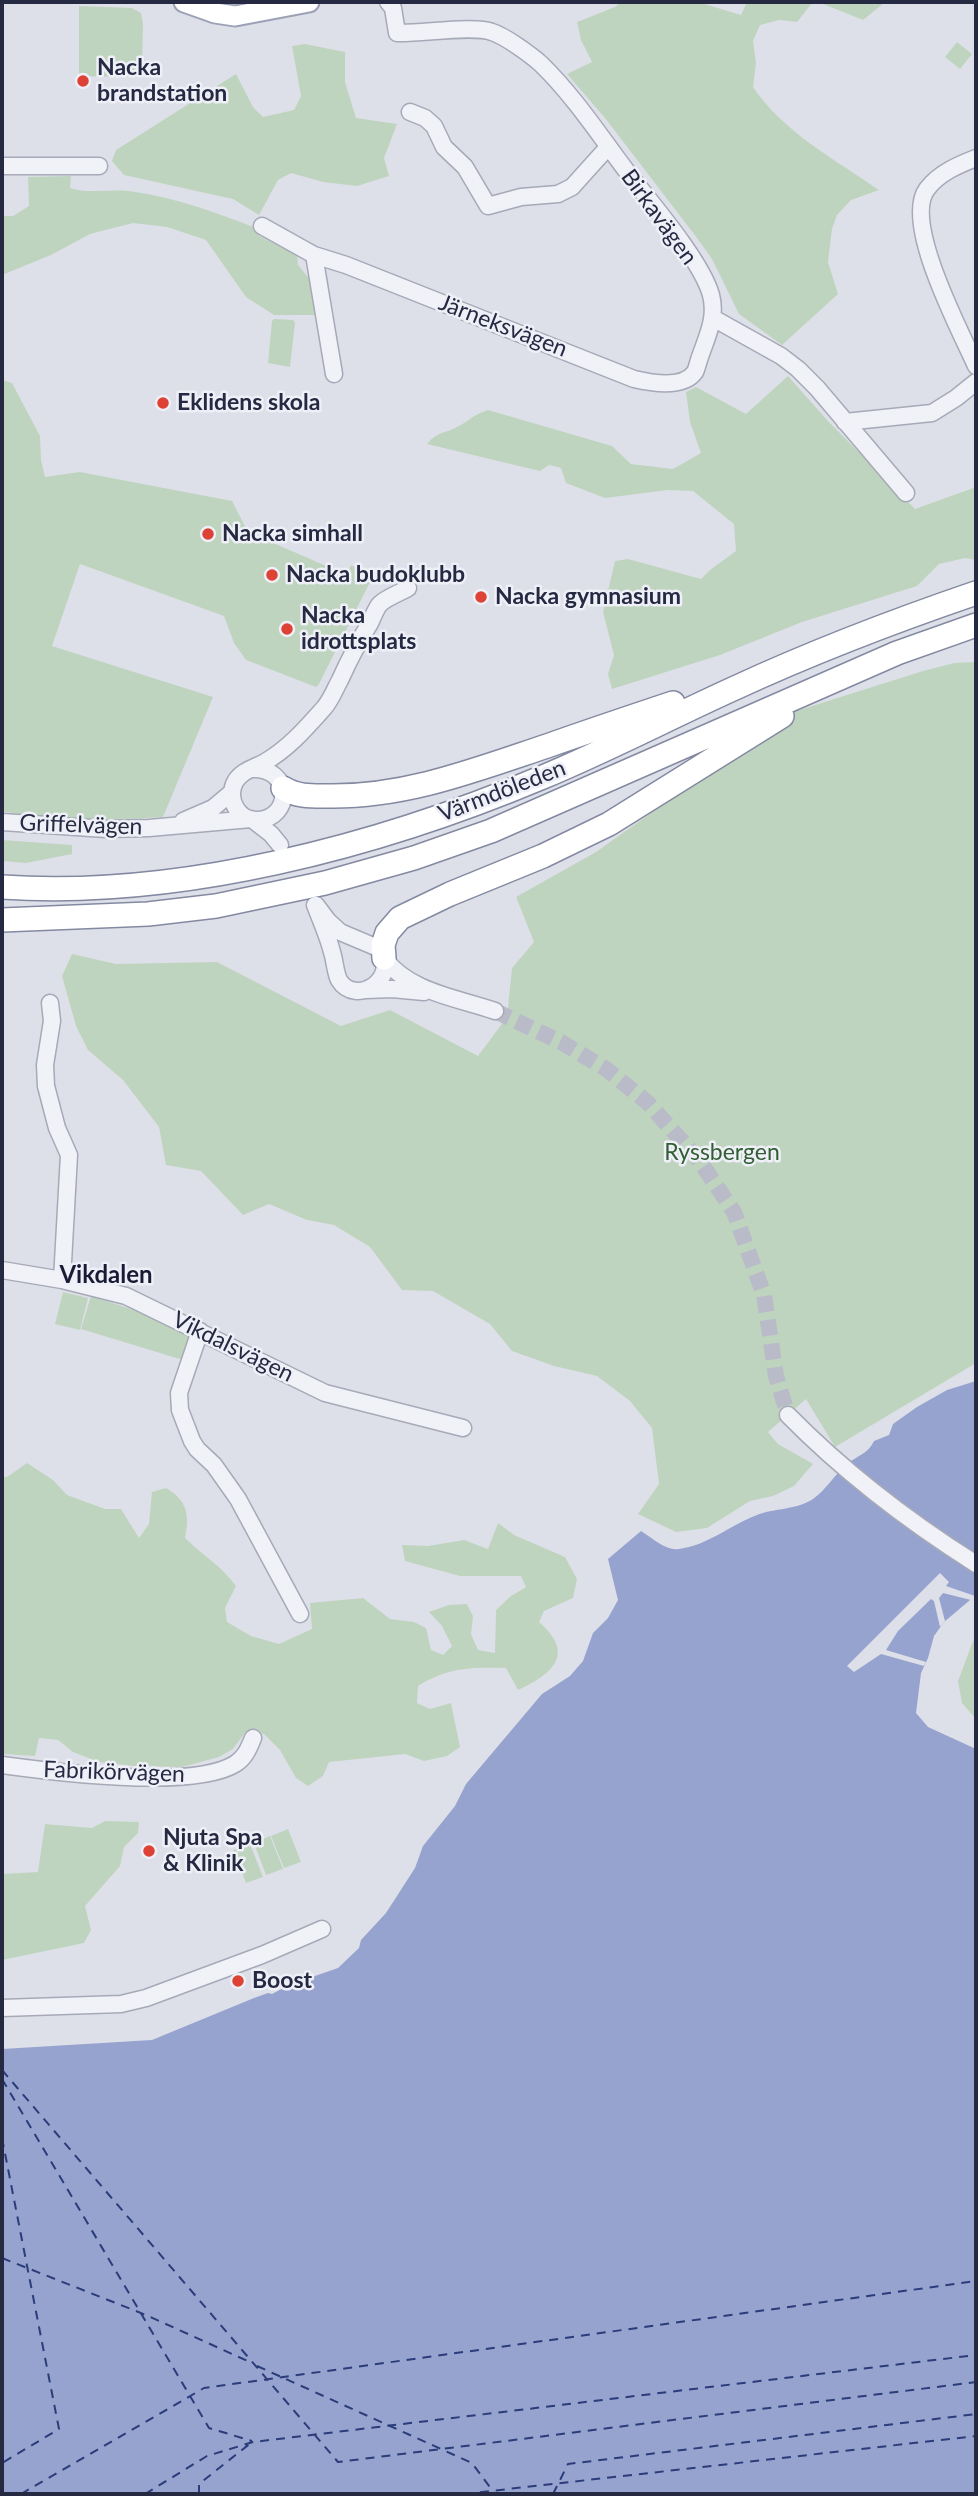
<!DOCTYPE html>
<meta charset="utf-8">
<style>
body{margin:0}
#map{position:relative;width:978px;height:2496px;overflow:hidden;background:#dee0e9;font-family:Lato,sans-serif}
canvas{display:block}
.frame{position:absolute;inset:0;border:4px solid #252942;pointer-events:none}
</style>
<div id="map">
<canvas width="978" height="2496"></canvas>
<div class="frame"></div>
</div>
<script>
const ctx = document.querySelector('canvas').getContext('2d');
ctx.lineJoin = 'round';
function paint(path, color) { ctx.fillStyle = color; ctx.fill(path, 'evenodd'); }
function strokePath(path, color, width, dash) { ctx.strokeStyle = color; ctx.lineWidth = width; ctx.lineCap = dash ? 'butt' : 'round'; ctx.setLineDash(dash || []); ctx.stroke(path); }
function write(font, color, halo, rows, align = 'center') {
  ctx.font = font + ' Lato,sans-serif'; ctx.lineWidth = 5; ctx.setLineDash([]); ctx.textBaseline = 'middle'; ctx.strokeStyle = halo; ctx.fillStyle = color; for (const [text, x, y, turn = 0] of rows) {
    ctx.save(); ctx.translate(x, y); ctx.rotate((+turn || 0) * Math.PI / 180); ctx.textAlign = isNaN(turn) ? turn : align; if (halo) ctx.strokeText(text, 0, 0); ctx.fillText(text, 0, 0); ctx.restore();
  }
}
paint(new Path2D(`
 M620,2H698L741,15L747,2H813L797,22L779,20L760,25L753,41L756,63L753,87C783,132 836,160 879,190L851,200L837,215L832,229L828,262L838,294L782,345L739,314L712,259L697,238L605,118L567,74L592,62L581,40L577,22L615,7Z
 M818,2H921L884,3L863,20Z
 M79,6L132,8L141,13L143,24L142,68L129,77L79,76Z
 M957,42L972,54L960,69L945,57Z
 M305,44L345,52V82L356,118L397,124L384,158L389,176L357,186L323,182L291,173L278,180L259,215L233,199L124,175L112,161L116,150L236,74L253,107L263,117L294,110L301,96L292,46Z
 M71,176L70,188C89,194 109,189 129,191C175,197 217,213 259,229V236L297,255L298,265L311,281L317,315H274L246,297L206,240L167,227L133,223L90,234L51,255L2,275V216H13L29,206L28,177Z
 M274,319L293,320L295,323L290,367L268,363L272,321Z
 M788,376L827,420L915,509L976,487V560L965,558L939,564L917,586L802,622L720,655L612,689L608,674L614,655L603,612L615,561L628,559L701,579L710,570L736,551L734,524L693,491L668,490L605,498L566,483L561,468L549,465L540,471L427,444C438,431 444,434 457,427C469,421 474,414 488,410L612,446L631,464L673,469L701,453L690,422L686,392L696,387L746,414Z
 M2,380L12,383L40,436L41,460L45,477L80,472L232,501L248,532L347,575L351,565L373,576L319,684L316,687L246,660L234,643L224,616L80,564L52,646L213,697L163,817C110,820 54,822 2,811Z
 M976,662V1363L835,1447L806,1399L768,1432L778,1444L813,1464L794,1486L773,1496L750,1501L707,1528L676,1532L638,1514L659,1484L652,1428L630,1401L597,1376L554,1366L512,1351L490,1324L433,1291L402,1290L370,1247L334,1225L307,1220L269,1204L243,1215L201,1171L166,1165L159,1127L123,1080L88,1050L76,1026L62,976L72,954L116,964L217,962L341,1026L390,1010L478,1056L507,1017L512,968L534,942L516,897L596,852L793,712L923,671L954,663Z
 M2,840L72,845V854L26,863L2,861Z
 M63,1292L88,1298L80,1330L55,1324Z
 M91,1296L153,1316L190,1333L191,1339L183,1360L81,1329Z
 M27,1463L53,1480L67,1495L105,1509H121L139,1538L149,1524L152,1492L166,1488C187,1500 190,1515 185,1538C203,1556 221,1565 236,1586L225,1608L227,1622L251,1636L279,1644L312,1629L310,1603L363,1598L390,1619L414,1622L426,1628L431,1650L443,1655L452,1646L442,1626L429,1612L449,1605L467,1604L473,1616L471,1634L478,1650L495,1653L496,1610L511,1596L526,1587L521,1576H460L405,1561L402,1545L428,1546L464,1540L488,1549L498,1523L514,1535L565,1557L577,1579L573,1598L544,1611L539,1622C576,1654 553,1674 518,1690L506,1668C472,1667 448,1667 418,1686L417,1703L430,1709L451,1703L460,1747L447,1756L424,1761L405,1754L329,1762L323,1776L308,1786L296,1778L280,1750L264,1734L245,1733L233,1749L219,1757L182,1767L134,1766L99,1762L73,1752L58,1740L39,1738L35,1756L2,1754V1477H7Z
 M976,1633V1719L962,1703L958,1681Z
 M105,1821L139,1822L138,1833L124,1847L120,1866L85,1906L91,1930L84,1943L2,1960V1874L38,1872L45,1824L92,1828Z
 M288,1829L301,1862L284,1868L271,1836Z
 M270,1836L283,1869L266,1875L254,1843Z
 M250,1844L263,1877L246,1883L233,1850Z`), '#bfd4be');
paint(new Path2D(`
 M976,1381V1595L944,1622L934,1636L928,1658L921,1673L916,1713L928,1727L976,1749V2494H2V2049L152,2040L254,1998L268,1993L272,1994L289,1985L338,1968L359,1948L361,1940L386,1913L415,1868L423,1846L455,1806L466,1784L542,1694L570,1676L583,1661L593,1633L608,1618L618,1600L608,1559L641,1531C652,1538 666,1551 679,1549C709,1545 730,1525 757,1515C775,1508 796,1510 813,1499C826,1490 835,1474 847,1464C857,1456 869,1453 874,1441L889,1435L893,1424L917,1407L947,1390Z`), '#95a3ce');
paint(new Path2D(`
 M940,1573L949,1582L946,1586L975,1596L971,1600L943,1593L939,1598L945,1621L940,1627L934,1601L931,1599L898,1631L886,1650L926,1662L924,1666L881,1654L854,1672L847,1666Z`), '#dee0e9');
strokePath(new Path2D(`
 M2,2070L338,2462L976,2382
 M2,2079L209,2428L252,2441
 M2,2138L59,2429L2,2463
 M2,2258L146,2315L252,2363
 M257,2366L472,2463L495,2494
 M21,2494L204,2388L976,2281
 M145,2494L207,2456L253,2442L976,2355
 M199,2494V2484L252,2442
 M464,2494L976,2436
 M553,2494L568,2464L976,2414`), '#2b3c7a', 2, [9, 7]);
strokePath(new Path2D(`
 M495,1011L561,1042L606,1069L647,1102L699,1160L734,1212L764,1295L776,1376L788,1415`), '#b9bbc8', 16, [16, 8]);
const minor = new Path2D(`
 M410,112L425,118L434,126L444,147L465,167L488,206L521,197L558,194L572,187L608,147
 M976,158C958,165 939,173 927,189C902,222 961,332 976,366
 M2,166H99
 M262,226L314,255L346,265L634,379C651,383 683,389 695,372C697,368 698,362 700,357C707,336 717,318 711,295C702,262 653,205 631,177C602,139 575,97 541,64C531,55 505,36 492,32C473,25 421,34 397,33L393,8L388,2
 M314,255L334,374
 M713,318L781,356L798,369L817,388L906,493
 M845,422L932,413L956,398L976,382
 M252,769C292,767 293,818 258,820C239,821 226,800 235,782C241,771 254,768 265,762C289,748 306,728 324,708C331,700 335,689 340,680C349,660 359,641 370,623C373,617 376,608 380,604C387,597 400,593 408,588
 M253,820L271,834L280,845
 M183,821L213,808L232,792
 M2,822L106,829L149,828L251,819
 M315,905C321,921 328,936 332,952C335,961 335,972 339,980C355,1007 402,979 378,948L340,932L328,921L316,905
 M385,959C409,992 458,998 495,1011
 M366,990L392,989L424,992
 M50,1003L52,1021L45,1065L46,1086L57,1128L69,1155L62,1280
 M2,1270L62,1280L126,1296L325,1393L463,1428
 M200,1331L179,1393L180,1410L192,1441L197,1449L214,1465L238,1499L300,1614
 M788,1415C845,1473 908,1521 976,1564
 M2,1765C53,1772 192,1790 235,1764C245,1758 249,1748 253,1738
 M2,2008L121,2004L146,1998L262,1955L322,1929`);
const major = new Path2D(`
 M184,2L215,13L235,16L309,2`);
const highway = new Path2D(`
 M283,788C297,797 313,796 329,796C406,797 475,770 547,746C589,731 631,717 673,703
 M2,887C180,899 379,846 543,777C608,750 671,717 735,688C813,652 894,621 976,593
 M2,920L148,914L216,906L325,883L414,858L491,831L897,653L976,625
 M384,958L383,945L387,933L400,918L450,894L543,856L609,824L782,716`);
strokePath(minor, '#a6a9b7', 19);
strokePath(major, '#9ca1b6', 23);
strokePath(highway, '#8489a2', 26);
strokePath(minor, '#f1f2f7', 16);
strokePath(major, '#fff', 19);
strokePath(highway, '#fff', 23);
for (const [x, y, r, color] of [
 [83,81,7,"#dd4235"],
 [163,403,7,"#dd4235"],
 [208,534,7,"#dd4235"],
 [272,575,7,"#dd4235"],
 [481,597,7,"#dd4235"],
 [287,629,7,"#dd4235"],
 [149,1851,7,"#dd4235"],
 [238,1981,7,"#dd4235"]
]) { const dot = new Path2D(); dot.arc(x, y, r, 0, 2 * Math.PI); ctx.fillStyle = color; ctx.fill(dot); strokePath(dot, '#eeeff7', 2.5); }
write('bold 23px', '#252942', '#eeeff7', [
 ["Nacka",97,68],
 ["brandstation",97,94],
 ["Eklidens skola",177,403],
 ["Nacka simhall",222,534],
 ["Nacka budoklubb",286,575],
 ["Nacka gymnasium",495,597],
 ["Nacka",301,616],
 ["idrottsplats",301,642],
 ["Njuta Spa",163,1838],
 ["& Klinik",163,1864],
 ["Boost",252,1981]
], 'left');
write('23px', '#252942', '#eeeff7', [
 ["Birkavägen",659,217,54],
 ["Järneksvägen",503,326,21],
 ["Värmdöleden",502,791,-21],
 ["Griffelvägen",81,825,2],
 ["Vikdalsvägen",233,1347,26],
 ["Fabrikörvägen",114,1772,2]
]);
write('23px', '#315f33', '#eeeff7', [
 ["Ryssbergen",722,1153]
]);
write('bold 24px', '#181b33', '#eeeff7', [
 ["Vikdalen",106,1275]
]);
</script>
